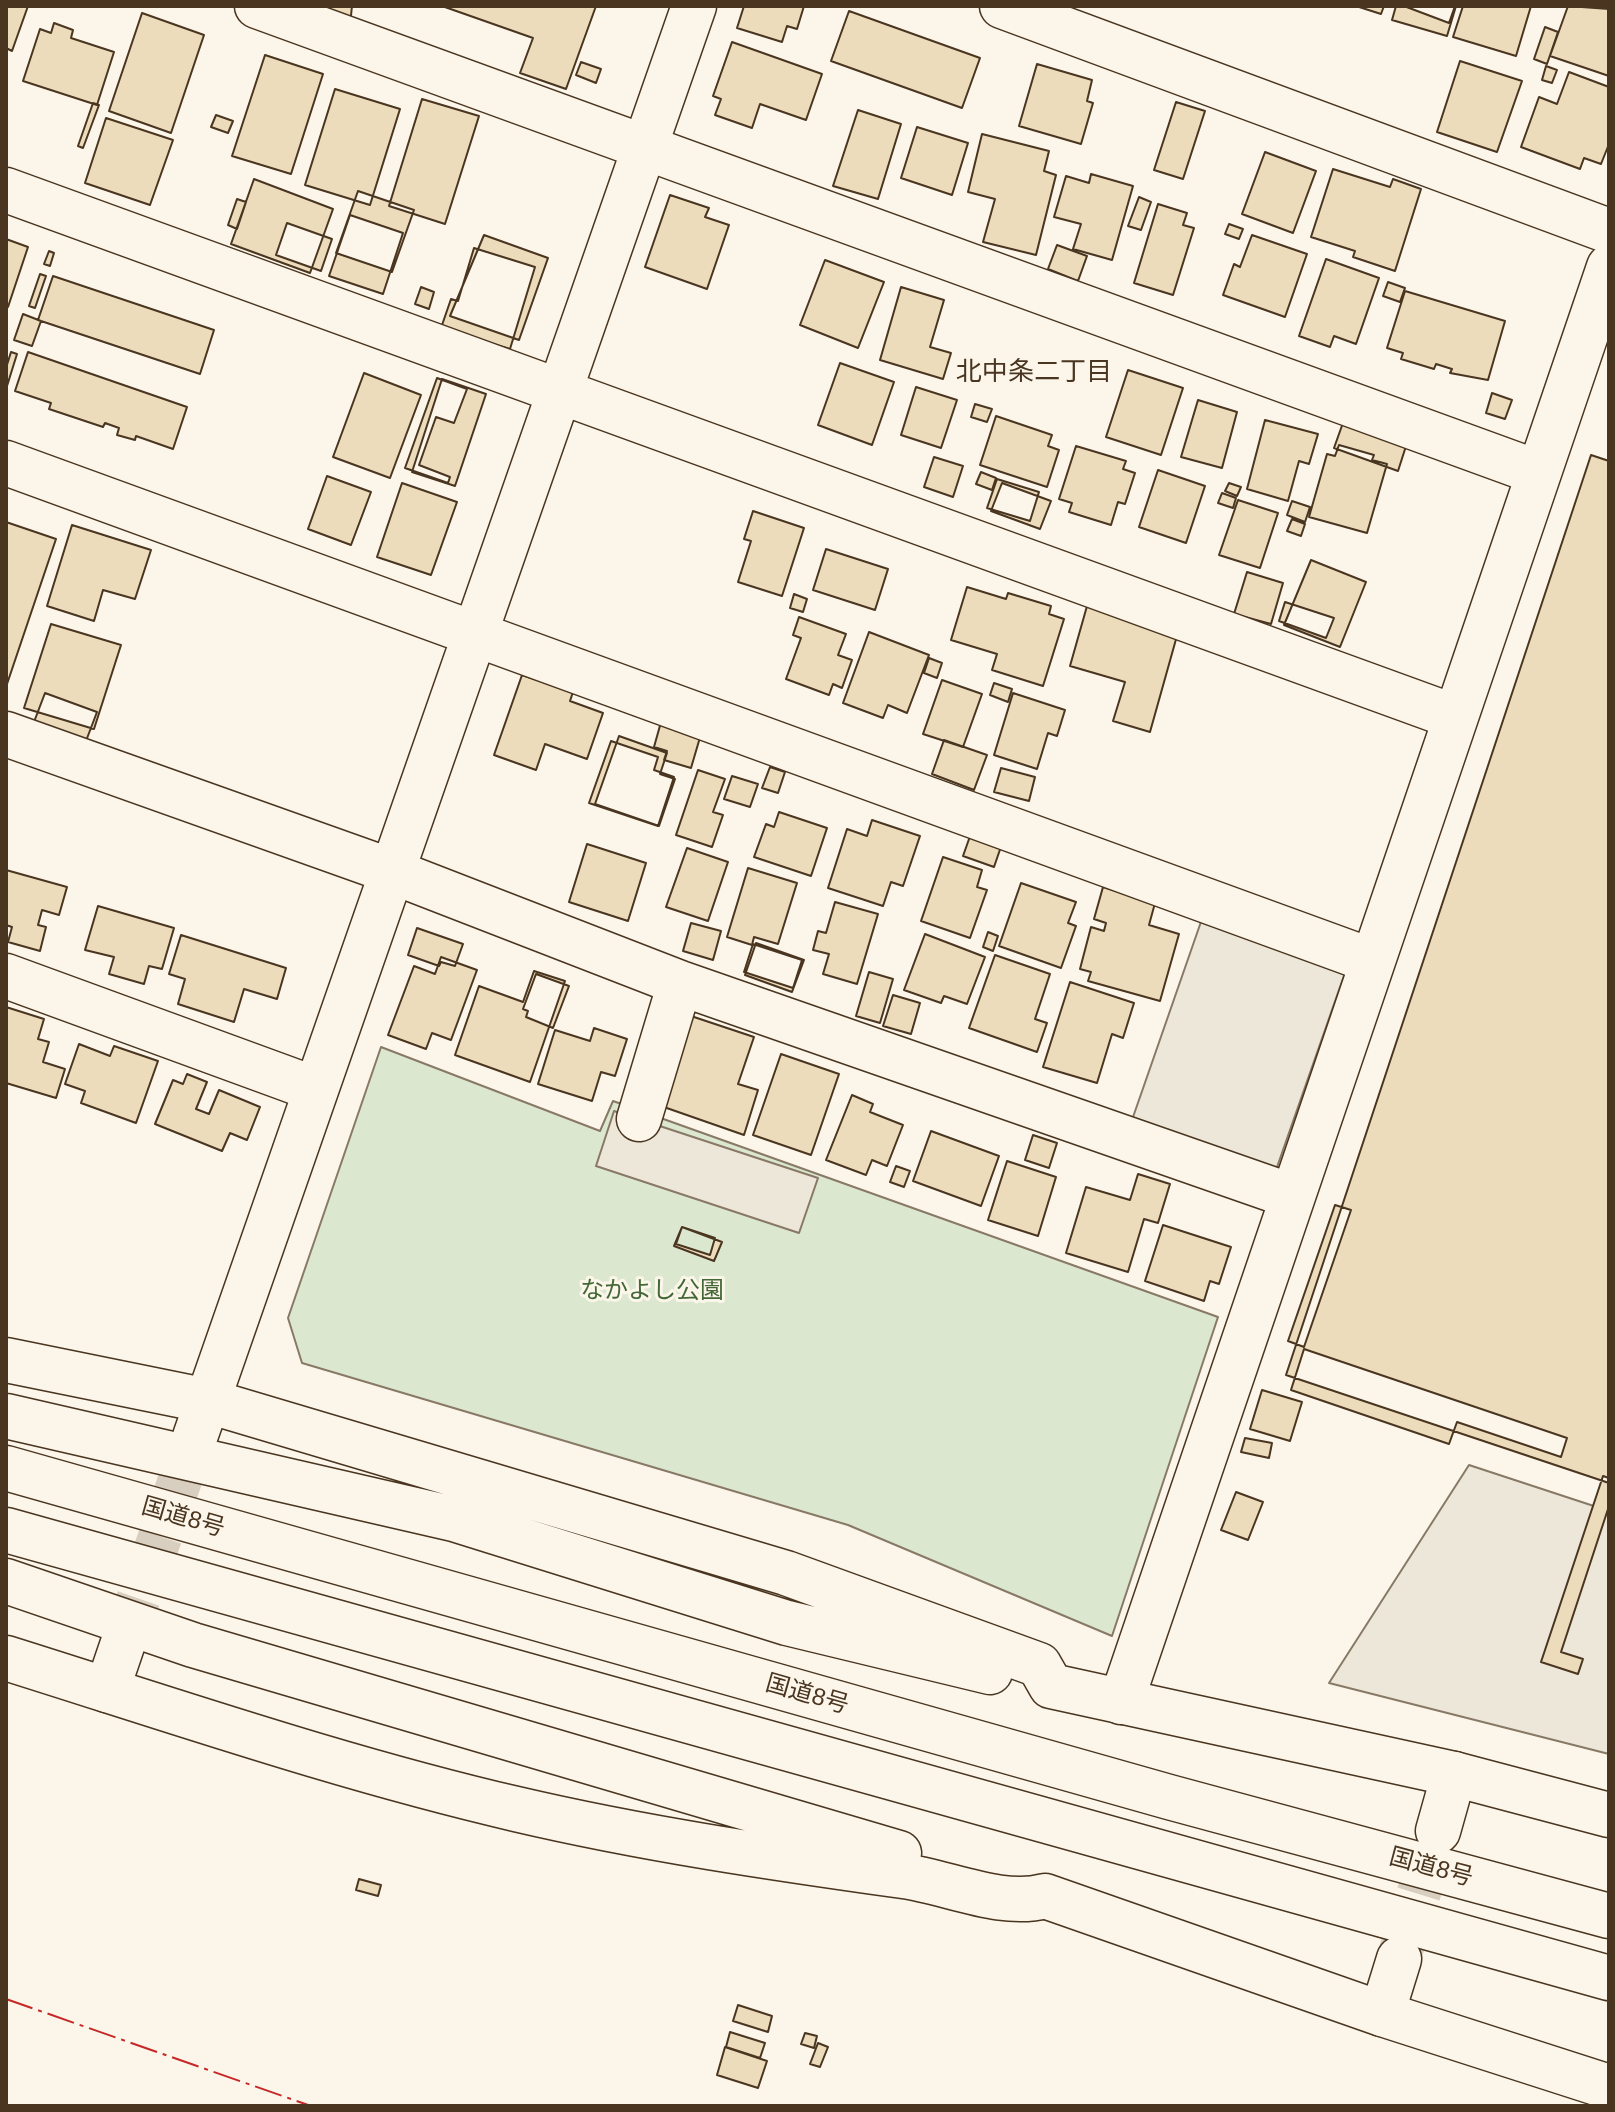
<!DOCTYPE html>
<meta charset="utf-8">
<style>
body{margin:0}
#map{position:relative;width:1615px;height:2112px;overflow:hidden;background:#fbf6e9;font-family:Helvetica,sans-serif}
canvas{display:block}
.frame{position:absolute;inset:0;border:8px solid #4a3520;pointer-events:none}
</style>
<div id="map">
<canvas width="1615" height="2112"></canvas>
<div class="frame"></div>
</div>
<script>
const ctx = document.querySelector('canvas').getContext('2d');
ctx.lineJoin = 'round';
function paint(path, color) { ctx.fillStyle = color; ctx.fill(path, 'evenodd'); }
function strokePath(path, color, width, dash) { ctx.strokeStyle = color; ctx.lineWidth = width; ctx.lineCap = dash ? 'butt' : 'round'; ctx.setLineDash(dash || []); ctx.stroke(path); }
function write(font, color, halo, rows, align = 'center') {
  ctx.font = font + ' Helvetica,"Noto Sans JP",sans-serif'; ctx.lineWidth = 6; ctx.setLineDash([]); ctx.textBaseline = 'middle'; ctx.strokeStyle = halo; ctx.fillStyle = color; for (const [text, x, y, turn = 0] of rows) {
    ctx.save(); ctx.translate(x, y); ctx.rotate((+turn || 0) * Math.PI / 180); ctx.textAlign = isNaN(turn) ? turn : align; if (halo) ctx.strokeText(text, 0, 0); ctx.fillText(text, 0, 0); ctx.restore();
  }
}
const green = new Path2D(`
 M381,1047L600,1131L613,1101L1218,1317L1112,1636L848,1525L302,1363L288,1318Z`);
paint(green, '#dce7d0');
strokePath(green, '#887966', 2);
const parking = new Path2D(`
 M1203,916L1347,967L1276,1170L1132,1120Z
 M614,1111L818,1178L799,1233L596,1166Z
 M1469,1465L1609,1511V1754L1329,1683Z`);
paint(parking, '#ede7d9');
strokePath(parking, '#887966', 2);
const building = new Path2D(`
 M6,6H28L12,51L6,48Z
 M292,6H352L350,25Z
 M442,6H596L566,89L520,73L533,38Z
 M744,6H804L797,29L787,26L782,42L737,28Z
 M1356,6H1384L1381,14Z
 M1396,6H1456L1447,36L1392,20Z
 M1404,6H1455L1449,23Z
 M1463,6H1531L1516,56L1453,37Z
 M1568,6L1609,9V76L1550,56Z
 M849,11L980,58L962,108L831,61Z
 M142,13L204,35L171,133L109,111Z
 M54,23L73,30L71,38L114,52L97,105L23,81L40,29L51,33Z
 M1545,27L1558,32L1547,64L1534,59Z
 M732,42L822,74L806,120L760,104L752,128L715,115L721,99L713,96Z
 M265,55L323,74L291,174L232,156Z
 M1460,61L1522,81L1497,152L1437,132Z
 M581,62L601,69L596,83L576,75Z
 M1037,64L1092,80L1087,101L1093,103L1081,144L1019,126Z
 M1546,66L1557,70L1552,83L1542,80Z
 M1569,72L1609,87V144L1601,164L1584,158L1580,169L1521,147L1539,97L1557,104Z
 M335,89L400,109L370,205L305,185Z
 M422,99L479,116L445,224L389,206Z
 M1176,102L1205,111L1183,179L1154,170Z
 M93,103L99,105L83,148L78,146Z
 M858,110L901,124L878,199L833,186Z
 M216,115L233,121L228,133L211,127Z
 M106,118L173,140L150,205L85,183Z
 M917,127L968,143L952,195L901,178Z
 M982,134L1049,151L1044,171L1056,175L1036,255L983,242L995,199L968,192Z
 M1265,152L1316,171L1293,233L1242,214Z
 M1333,169L1390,187L1393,179L1421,189L1395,271L1353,257L1355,251L1311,237Z
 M1091,174L1133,186L1112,260L1073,249L1081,224L1054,217L1066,176L1089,183Z
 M254,179L333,209L310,273L231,244Z
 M358,191L414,210L392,272L336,253Z
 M670,195L709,208L705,217L729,225L707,289L645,267Z
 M1139,197L1151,202L1141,230L1128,226Z
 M237,199L246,202L237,229L228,225Z
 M1158,204L1187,213L1183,225L1194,228L1173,295L1134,283Z
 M350,215L403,233L383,294L329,276Z
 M287,223L332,239L321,271L276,255Z
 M1229,224L1243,229L1239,239L1225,234Z
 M484,235L548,258L519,340L450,316Z
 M1252,235L1307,254L1285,317L1223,295L1234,264L1240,267Z
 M6,239L28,247L8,307H6Z
 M1057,245L1087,256L1078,281L1048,269Z
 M474,248L535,267L510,349L441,328L451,299L458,301Z
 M49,251L54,253L50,266L44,264Z
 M1326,259L1379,278L1356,344L1334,336L1330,347L1299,336Z
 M825,260L884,282L858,348L800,325Z
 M40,274L46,276L35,308L29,306Z
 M53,276L214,330L200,374L38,320Z
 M1388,282L1405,288L1400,302L1383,296Z
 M421,287L434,292L429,309L415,304Z
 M901,287L944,300L930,347L951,353L943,379L880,360Z
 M1405,291L1505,321L1488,380L1450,373L1452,369L1436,364L1434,369L1401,359L1403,353L1387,348Z
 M23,314L41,321L32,346L14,340Z
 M11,352L17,354L7,386L6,368Z
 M28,352L187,407L173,449L136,436L135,440L117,435L119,428L105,423L103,427L49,409L51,403L15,391Z
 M840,363L894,382L872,445L818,425Z
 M1128,370L1183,388L1161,455L1106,437Z
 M364,373L421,395L390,478L333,457Z
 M437,378L467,389L454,423L436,417L419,465L450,477L448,483L405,468Z
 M442,379L486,394L455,486L412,472Z
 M916,387L957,400L941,448L901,435Z
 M1492,393L1512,400L1505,419L1486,413Z
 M1198,400L1237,412L1222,468L1181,457Z
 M975,404L992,409L987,422L971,417Z
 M996,416L1052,435L1048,446L1059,450L1047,487L980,465Z
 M1265,420L1318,434L1309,464L1299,461L1288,501L1247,489Z
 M1344,420L1407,443L1398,471L1334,448Z
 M1339,445L1374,455L1372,460L1387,464L1367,533L1309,517L1327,454L1335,456Z
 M1076,446L1126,461L1123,469L1135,473L1125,504L1118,502L1111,525L1069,512L1072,503L1059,499Z
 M1591,455L1609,461V1483L1286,1375Z
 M934,457L963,466L953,497L924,487Z
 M1158,470L1205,486L1186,543L1139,527Z
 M981,472L996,478L992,490L976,484Z
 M327,476L371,492L351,545L308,529Z
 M997,479L1039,492L1030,521L987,508Z
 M402,483L457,502L431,575L377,557Z
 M1002,483L1051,501L1040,529L991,511Z
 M1229,483L1241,487L1237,496L1225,491Z
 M1222,493L1236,498L1233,508L1218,503Z
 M1238,500L1278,513L1260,568L1219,555Z
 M1292,501L1310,507L1305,522L1287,515Z
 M753,511L804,528L782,596L738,582L751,541L744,539Z
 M1292,519L1305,524L1301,536L1287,531Z
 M6,522L56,539L6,687Z
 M72,525L151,550L135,599L103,590L94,621L47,606Z
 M826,549L888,569L875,610L813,590Z
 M1311,560L1366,582L1340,647L1284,625Z
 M1247,572L1283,583L1271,624L1234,614Z
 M967,587L1006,599L1008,593L1051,606L1049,614L1064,619L1043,686L992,670L997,654L951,640Z
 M794,594L807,599L803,612L790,608Z
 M1089,599L1180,625L1150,732L1113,721L1125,682L1070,666Z
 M1285,602L1334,618L1326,638L1279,621Z
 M799,617L846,634L838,655L852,660L842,688L833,684L829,695L786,679L801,638L793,635Z
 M51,624L121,645L94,729L24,708Z
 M869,632L929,655L907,713L888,705L883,718L843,703Z
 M929,658L942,663L937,678L924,673Z
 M522,675L573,692L570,701L603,713L587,759L545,744L536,770L494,755Z
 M942,680L982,694L963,747L923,734Z
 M994,683L1012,689L1008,702L990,695Z
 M45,693L97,712L86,741L34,722Z
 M1013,693L1065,710L1057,736L1048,733L1037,769L994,755Z
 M661,722L701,734L691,768L664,760L667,751L654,747Z
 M619,736L667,753L660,774L675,779L659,826L595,804Z
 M944,740L987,755L974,790L932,774Z
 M611,741L658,757L654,770L674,777L658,826L589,803Z
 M770,767L785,772L778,793L762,788Z
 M1001,768L1035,777L1029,801L994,792Z
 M698,770L725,779L713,812L723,815L712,847L676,835Z
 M732,776L758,784L750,807L724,799Z
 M779,812L827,828L811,876L754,857L766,824L774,827Z
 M872,820L920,836L903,886L891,882L883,906L828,888L847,829L867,836Z
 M974,825L1005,835L994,867L963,856Z
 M587,844L646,863L628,921L569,902Z
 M687,848L728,862L708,921L666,907Z
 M943,857L982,870L977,887L987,890L970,938L921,921Z
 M748,868L797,883L778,944L754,937L752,945L727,937Z
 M6,870L67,887L59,915L42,910L38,925L46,927L40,951L8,942L12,927L6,925Z
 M1021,883L1076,902L1068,923L1076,926L1061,968L999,946Z
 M1103,887L1155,903L1149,925L1179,934L1160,1001L1088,981L1091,972L1080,969L1091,927L1104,931L1106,923L1094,919Z
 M835,902L878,914L857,984L823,974L829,954L813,950L818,931L826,933Z
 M98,906L174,928L162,969L149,966L144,984L109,974L114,957L85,950Z
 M691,923L721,931L713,960L683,951Z
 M417,928L463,944L455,966L441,962L439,966L408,955Z
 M988,932L998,936L993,951L983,947Z
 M925,934L985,957L967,1004L944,996L941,1003L904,990Z
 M181,935L286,968L277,999L244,989L234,1022L178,1004L185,979L169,974Z
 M756,943L804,960L792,992L745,975Z
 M753,944L802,960L793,988L744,972Z
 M995,955L1050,974L1035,1019L1047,1023L1037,1052L969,1028Z
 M441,957L477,970L451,1040L432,1033L426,1049L388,1035L414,966L435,974Z
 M534,971L565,981L530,1082L455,1055L479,986L523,1002Z
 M869,972L893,979L880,1023L856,1016Z
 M536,974L569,986L553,1028L526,1017L528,1011L523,1009Z
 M1070,982L1134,1003L1123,1038L1112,1034L1097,1083L1043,1067Z
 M893,995L920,1003L911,1034L883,1026Z
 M6,1007L44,1019L38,1039L49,1042L43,1062L65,1069L56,1098L6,1083Z
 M691,1016L754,1037L738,1084L758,1090L744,1135L661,1106Z
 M594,1028L627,1039L615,1076L601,1072L592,1101L538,1084L555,1030L590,1041Z
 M79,1044L110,1056L114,1046L158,1061L136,1123L81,1103L85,1091L65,1084Z
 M781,1054L839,1074L811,1155L753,1135Z
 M187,1074L207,1082L196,1109L209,1114L219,1090L260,1107L247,1140L230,1133L222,1151L155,1124L173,1080L183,1084Z
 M852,1095L873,1104L870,1112L903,1125L887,1166L872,1160L866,1175L826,1160Z
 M931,1131L999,1156L981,1206L913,1181Z
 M1033,1135L1057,1143L1049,1168L1025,1160Z
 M1007,1161L1056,1177L1038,1236L988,1220Z
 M896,1166L910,1171L904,1187L890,1182Z
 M1138,1174L1170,1184L1158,1223L1144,1219L1128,1272L1066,1253L1086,1187L1130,1200Z
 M1335,1205L1351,1210L1304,1347L1288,1341Z
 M1163,1225L1231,1247L1219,1284L1210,1281L1204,1301L1145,1281Z
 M682,1227L715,1238L710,1255L676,1244Z
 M682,1227L722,1242L714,1261L674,1246Z
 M1304,1349L1567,1438L1561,1457L1457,1422L1449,1444L1291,1390Z
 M1262,1390L1302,1402L1290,1441L1250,1429Z
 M1245,1438L1272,1443L1269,1458L1241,1452Z
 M1603,1476L1609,1478V1506L1561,1652L1583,1659L1578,1674L1541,1662Z
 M1236,1492L1263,1502L1248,1540L1221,1530Z
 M359,1879L381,1885L378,1896L356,1890Z
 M738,2005L772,2016L768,2032L733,2021Z
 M730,2032L765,2043L760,2058L726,2047Z
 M805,2033L817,2036L814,2048L801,2044Z
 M818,2043L828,2047L820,2067L810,2064Z
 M725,2047L767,2061L758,2088L717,2075Z`);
paint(building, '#ecdcbc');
strokePath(building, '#4a3520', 2);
strokePath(new Path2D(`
 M124,1640L195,1437
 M1399,1957L1438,1831`), '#d8cfc1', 44, [44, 22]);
const minor = new Path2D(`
 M257,6L1539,473
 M1002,6L1609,231
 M6,190L1455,717
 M6,463L1372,961
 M6,734L391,871L680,983L1291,1196
 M6,976L315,1089
 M639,1119L680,983
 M195,1437L694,6
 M107,1690L124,1640
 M1121,1702L1609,267
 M1438,1831L1454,1774
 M1382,2014L1399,1959`);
const highway = new Path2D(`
 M6,1360L208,1401L786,1573L1039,1665L1051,1686L1454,1774L1609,1815
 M6,1416L454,1519L787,1623L990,1672
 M6,1468L1169,1797L1609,1916
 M6,1530L1609,1978
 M6,1581L193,1645L899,1853
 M6,1658C175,1711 344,1769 516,1809C644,1839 774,1858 903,1876C948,1882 1001,1908 1045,1896L1382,2014L1609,2087`);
strokePath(minor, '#4a3520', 47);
strokePath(highway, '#4a3520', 47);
strokePath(minor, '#fbf6e9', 44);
strokePath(highway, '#fbf6e9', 44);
strokePath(new Path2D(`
 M6,1999L311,2106`), '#c62828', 2, [28, 6, 4, 6]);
write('24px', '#436837', '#fbf6e9', [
 ["なかよし公園",652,1291]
]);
write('24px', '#4a3520', '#fbf6e9', [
 ["国道8号",183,1518,16],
 ["国道8号",807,1695,16],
 ["国道8号",1431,1868,15]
]);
write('26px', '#4a3520', '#fbf6e9', [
 ["北中条二丁目",1034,373]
]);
</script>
